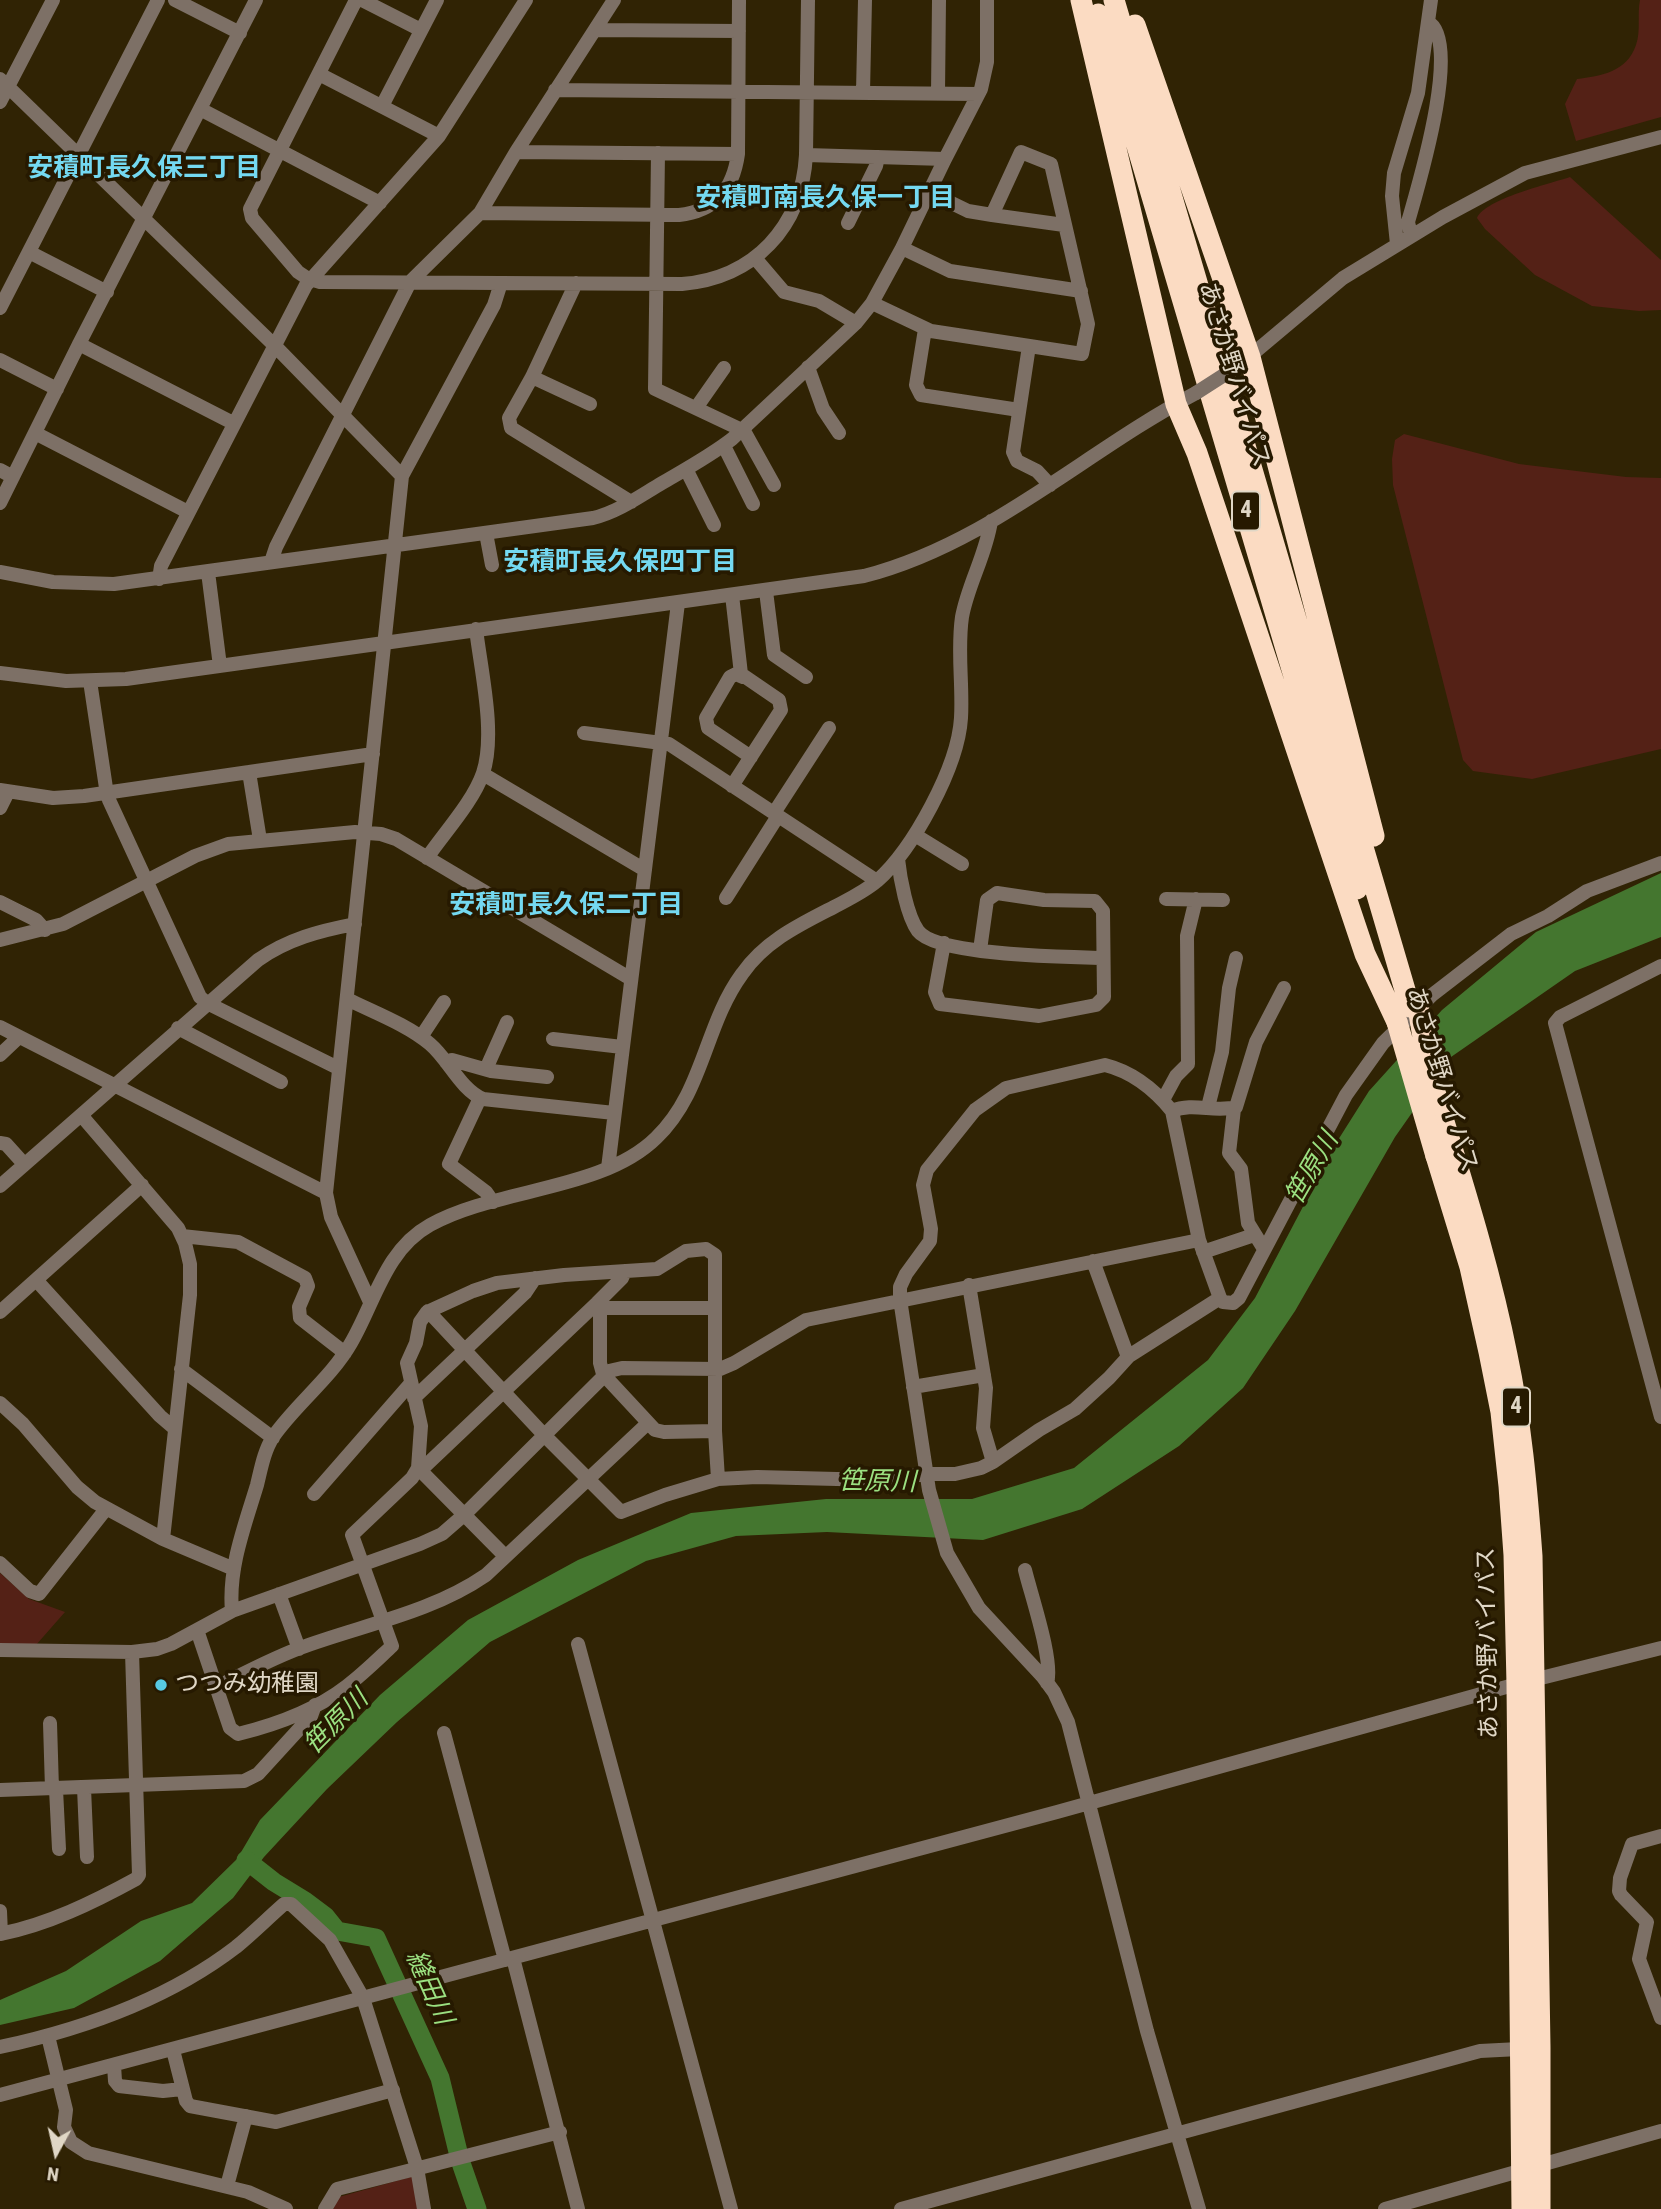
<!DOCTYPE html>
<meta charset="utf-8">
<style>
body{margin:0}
#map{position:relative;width:1661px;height:2209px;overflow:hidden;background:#302304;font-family:"Roboto Condensed",sans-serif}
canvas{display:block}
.north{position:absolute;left:21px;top:2118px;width:70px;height:70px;-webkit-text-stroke:5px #261900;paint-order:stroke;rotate:188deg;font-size:19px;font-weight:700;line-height:28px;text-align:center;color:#e0d7c6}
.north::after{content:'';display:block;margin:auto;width:24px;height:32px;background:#e0d7c6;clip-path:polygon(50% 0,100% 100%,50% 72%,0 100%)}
</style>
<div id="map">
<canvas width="1661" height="2209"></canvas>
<div class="north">N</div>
</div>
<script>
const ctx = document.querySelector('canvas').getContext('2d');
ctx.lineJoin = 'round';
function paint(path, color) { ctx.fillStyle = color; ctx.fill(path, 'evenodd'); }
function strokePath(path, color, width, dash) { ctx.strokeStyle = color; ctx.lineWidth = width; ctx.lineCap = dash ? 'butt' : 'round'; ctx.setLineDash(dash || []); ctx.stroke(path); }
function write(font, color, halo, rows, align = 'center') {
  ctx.font = font + ' "Roboto Condensed","Noto Sans JP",sans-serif'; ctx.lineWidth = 7; ctx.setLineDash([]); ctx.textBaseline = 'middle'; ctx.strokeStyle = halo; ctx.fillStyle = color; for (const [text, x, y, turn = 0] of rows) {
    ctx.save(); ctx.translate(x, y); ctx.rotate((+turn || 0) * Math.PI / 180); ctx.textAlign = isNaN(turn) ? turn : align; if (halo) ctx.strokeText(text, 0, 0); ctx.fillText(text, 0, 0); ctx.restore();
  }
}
paint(new Path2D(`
 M1640,0H1661V117L1576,141L1565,104L1577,79C1601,76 1627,72 1636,45C1641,31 1637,14 1640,0Z
 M1570,177L1661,260V310L1639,311L1592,306L1535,275L1485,229L1477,218C1485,199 1549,184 1570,177Z
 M1404,434L1519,464L1626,477L1661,478V749L1532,779L1473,771L1463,760L1393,485L1392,459L1395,440Z
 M0,1573L29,1599L65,1612L36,1645H0Z
 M414,2176L422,2209H333L339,2197Z`), '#542116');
paint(new Path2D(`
 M1661,873V937L1575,971L1451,1057L1395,1137L1295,1311L1243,1388L1179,1446L1082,1509L983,1540L827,1532L736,1536L646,1561L490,1642L397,1722L327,1789L264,1857L233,1898L160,1961L74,2008L0,2025V2000L66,1971L141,1921L192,1903L237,1859L260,1820L380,1695L468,1620L578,1560L691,1513L826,1499H972L1074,1468L1208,1360L1255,1298L1338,1140L1369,1091L1442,1010L1536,932Z`), '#44762f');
strokePath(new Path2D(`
 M246,1860L274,1882L305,1901L325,1916L337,1931L376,1938L440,2078L460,2160L477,2209`), '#44762f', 19);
strokePath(new Path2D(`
 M175,0L240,33
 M356,0L250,209L252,218L298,272L307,278L320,282L682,284C754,278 802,227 806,155L808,0
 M362,0L421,30
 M595,30L739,31
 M319,74L439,136
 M0,79L274,345L402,476L326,1193L331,1217L370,1302
 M555,90L978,94
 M863,92L865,0
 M938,93L939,0
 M0,102L53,0
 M382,106L437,0
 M200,109L380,203
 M516,152L738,154
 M658,153L655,389L744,431L774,485
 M806,155L945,159
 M480,213L679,215C715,211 733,190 738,154L739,0
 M992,215L1064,225
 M848,223L876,166L878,157
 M1411,235L1408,222C1417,190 1463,40 1428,22
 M1397,244L1392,196L1394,173L1418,93L1431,0
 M902,248L950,271L1081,291
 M29,252L107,292
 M755,258L784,292L819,301L856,323
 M576,283L532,377L509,418L511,428L631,502
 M872,303L931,331L1082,354L1088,324L1051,164L1021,152L992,215L968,211L929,192
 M0,308L158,0
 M925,329L916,385L921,395L1019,410
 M79,344L233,423
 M1029,346L1013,452L1017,461L1037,471L1050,485
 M0,360L57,389
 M1243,362L1343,278L1443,217L1525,173L1661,137
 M808,367L823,409L839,433
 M532,377L590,404
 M696,408L724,368
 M35,433L188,512
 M724,446L753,504
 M686,469L714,525
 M0,470L13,477
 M402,476L494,305L501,283
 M0,503L79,344L256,0
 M486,533L492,565
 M271,562L276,547L410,282L480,213L516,152L614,0
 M0,572L53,582L114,584L593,518C618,512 640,496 662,483C686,469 710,456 732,439L856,323L872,303L902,248L945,159L981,89L987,62V0
 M208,572L220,666
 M159,579L161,566L306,285L439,136L526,0
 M766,591L774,655L806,677
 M732,595L741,674L779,700L781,710L732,786
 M0,673L66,681L126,679L864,576C989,544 1084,452 1196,393
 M743,677L736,674L730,677L706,718L708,728L751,757
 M90,681L106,788L109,800L200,997L207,1003L338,1068
 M584,733L669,744L877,881
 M249,772L260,840
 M483,774L645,870
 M0,790L53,798L84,796L373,754
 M0,808L8,792
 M774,813L829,728
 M915,835L962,864
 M427,858C444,833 473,802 483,773C496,734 481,671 476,629
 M898,859C900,878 907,916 918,931C937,956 1070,957 1103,958
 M726,898L778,816
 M1166,899L1223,900
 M0,902L36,920L45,930
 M0,940L63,924L195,856L228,844L355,832L381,834L396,839L631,979
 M944,943L935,992L940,1004L1039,1016L1096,1005L1104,997L1103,911L1095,901L1044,900L997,893L987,900L980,950
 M1661,966L1560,1017L1555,1023L1661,1417
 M347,999C373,1012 408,1025 430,1044C449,1060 460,1089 483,1099L614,1113
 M0,1027L326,1193
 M178,1028L281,1082
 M421,1037L444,1002
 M553,1039L622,1047
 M0,1055L19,1037
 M446,1062L452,1060L491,1071L547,1077
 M486,1069L507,1022
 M480,1098L449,1164L486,1192L493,1202
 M1163,1100L1176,1076L1188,1064L1187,936L1196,899
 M1208,1107L1222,1052L1229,988L1236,958
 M1234,1109L1229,1153L1241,1169L1248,1223L1264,1249
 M1172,1111C1193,1102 1215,1113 1236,1107L1256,1042L1284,988
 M81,1115L178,1228L185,1243L190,1264V1295L163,1539
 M0,1143L6,1144L24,1164
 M608,1168L678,603
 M0,1186L258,960C288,939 319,931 355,924
 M182,1236L238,1242L305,1278L308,1286L299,1307L300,1318L345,1353
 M1203,1252L1254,1235
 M1093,1261L1128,1357
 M37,1281L160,1416L174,1428
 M969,1285L986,1388L983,1428L993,1462
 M597,1303L608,1308H715
 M600,1306V1363L603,1374L655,1430L664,1432L715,1431
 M428,1311L545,1436L621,1512L665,1495L718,1479L757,1477L877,1480L927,1474H955L981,1468L993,1462L1039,1430L1075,1409L1109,1378L1129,1356L1220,1298
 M0,1312L142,1185
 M181,1369L273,1438
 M913,1387L984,1375
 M414,1398L525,1293L535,1278
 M0,1403L23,1424L77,1487L95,1502L163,1539L234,1569
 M418,1468L505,1556
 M421,1470L597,1303L622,1278L625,1271
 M314,1494L411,1383
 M0,1563L30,1591L39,1594L106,1509
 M1025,1570C1031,1595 1054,1662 1047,1683
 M279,1594L299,1649
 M232,1611C228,1568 245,1525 257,1485C261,1469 264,1451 273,1437C296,1404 331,1378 351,1343C375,1302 385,1250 430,1225C496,1188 602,1191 656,1138C704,1092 704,1026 742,974C765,941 799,925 834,907C849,899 864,892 877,881C913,849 958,767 961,718C963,684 957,651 962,617C968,584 986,555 991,521
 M197,1630L230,1728L238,1734C275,1725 316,1710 347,1686C363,1674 377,1660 392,1646L352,1535L412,1478L418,1468L421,1426L407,1363L416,1343L420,1322L427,1312L473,1291L497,1283L564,1275L657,1269L686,1251L706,1249L715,1255V1431L718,1479
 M578,1644L731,2209
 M0,1650L132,1652L157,1649L171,1644L232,1611L420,1544L442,1534L465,1514L609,1371L622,1368L720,1369L734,1363L806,1320L1199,1240
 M217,1687C244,1673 271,1659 300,1648C362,1625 431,1613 486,1575L648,1423
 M50,1723L52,1789
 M444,1733L505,1960
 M84,1788L87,1857
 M56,1789L59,1849
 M0,1790L244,1781L258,1774L311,1716L315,1705
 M1661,1836L1632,1844L1620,1878L1619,1891L1621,1895L1647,1922L1639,1959L1661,2018
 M0,1911L1,1934
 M0,1934C47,1925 94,1902 136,1879L139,1875L132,1652
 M513,1958L578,2209
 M48,2036L66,2110L64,2127L71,2142L88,2153L248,2192L286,2209
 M0,2047C84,2029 167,2000 236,1947C253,1933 268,1918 284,1904H291L330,1940L363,1998L417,2168L424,2209
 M173,2050L186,2101L190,2106L276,2122L393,2090
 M114,2065L115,2081L119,2086L163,2091L182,2089
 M0,2095L1057,1812L1517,1684L1661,1648
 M227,2186L246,2116
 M325,2209L337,2189L560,2132
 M901,2209L1480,2051L1519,2049
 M1199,2209L1147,2031L1068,1722L1054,1692L1043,1677L979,1608L947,1553L929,1490L900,1299V1287L906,1274L930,1241L931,1229L923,1185L927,1170L975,1110L1006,1088L1105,1065C1133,1072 1154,1089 1172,1111L1199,1240L1220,1298L1223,1302L1233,1303L1239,1298L1346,1095L1383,1043L1432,995L1511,934L1548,916L1587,891L1661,863
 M1385,2209L1661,2131`), '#7d7066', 14);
strokePath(new Path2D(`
 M1081,0L1176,404L1197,453L1365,954L1397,1022
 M1114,0L1410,1007
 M1098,14L1357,889
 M1135,25L1250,357L1374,836
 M1429,1072C1457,1166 1488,1259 1507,1355C1521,1421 1527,1488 1532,1556L1540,2047V2209
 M1436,1156L1470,1267L1489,1352L1501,1412L1509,1486L1514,1555L1517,1684L1522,2209`), '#fbdbc2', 21);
strokePath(new Path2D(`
 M1196,393L1235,368`), '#7d7066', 14);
strokePath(new Path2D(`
 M1417,1002L1429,1072
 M1397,1022L1436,1156`), '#fbdbc2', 21);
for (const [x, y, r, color] of [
 [161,1685,7,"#57c9e2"]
]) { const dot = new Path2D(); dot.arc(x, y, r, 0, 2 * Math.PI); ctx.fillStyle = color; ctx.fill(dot); strokePath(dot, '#261900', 2.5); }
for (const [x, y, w] of [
 [1246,511,28],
 [1516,1407,28]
]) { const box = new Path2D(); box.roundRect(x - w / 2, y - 19.5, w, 39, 5); ctx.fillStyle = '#261900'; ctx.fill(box); strokePath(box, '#e0d7c6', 2); }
write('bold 23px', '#e0d7c6', null, [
 ["4",1246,511],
 ["4",1516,1407]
]);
write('24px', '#e0d7c6', '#261900', [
 ["あさか野バイパス",1233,375,73],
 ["あさか野バイパス",1441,1080,73],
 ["あさか野バイパス",1489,1643,-91]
]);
write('24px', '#e0d7c6', '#261900', [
 ["つつみ幼稚園",175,1685]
], 'left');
write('bold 26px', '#74d9f1', '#261900', [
 ["安積町長久保三丁目",144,169],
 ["安積町南長久保一丁目",825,199],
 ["安積町長久保四丁目",620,563],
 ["安積町長久保二丁目",566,906]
]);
write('italic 26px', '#9be080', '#261900', [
 ["笹原川",1313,1169,-60],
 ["笹原川",877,1483,1],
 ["笹原川",337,1723,-45],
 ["縫田川",428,1988,66]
]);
</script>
